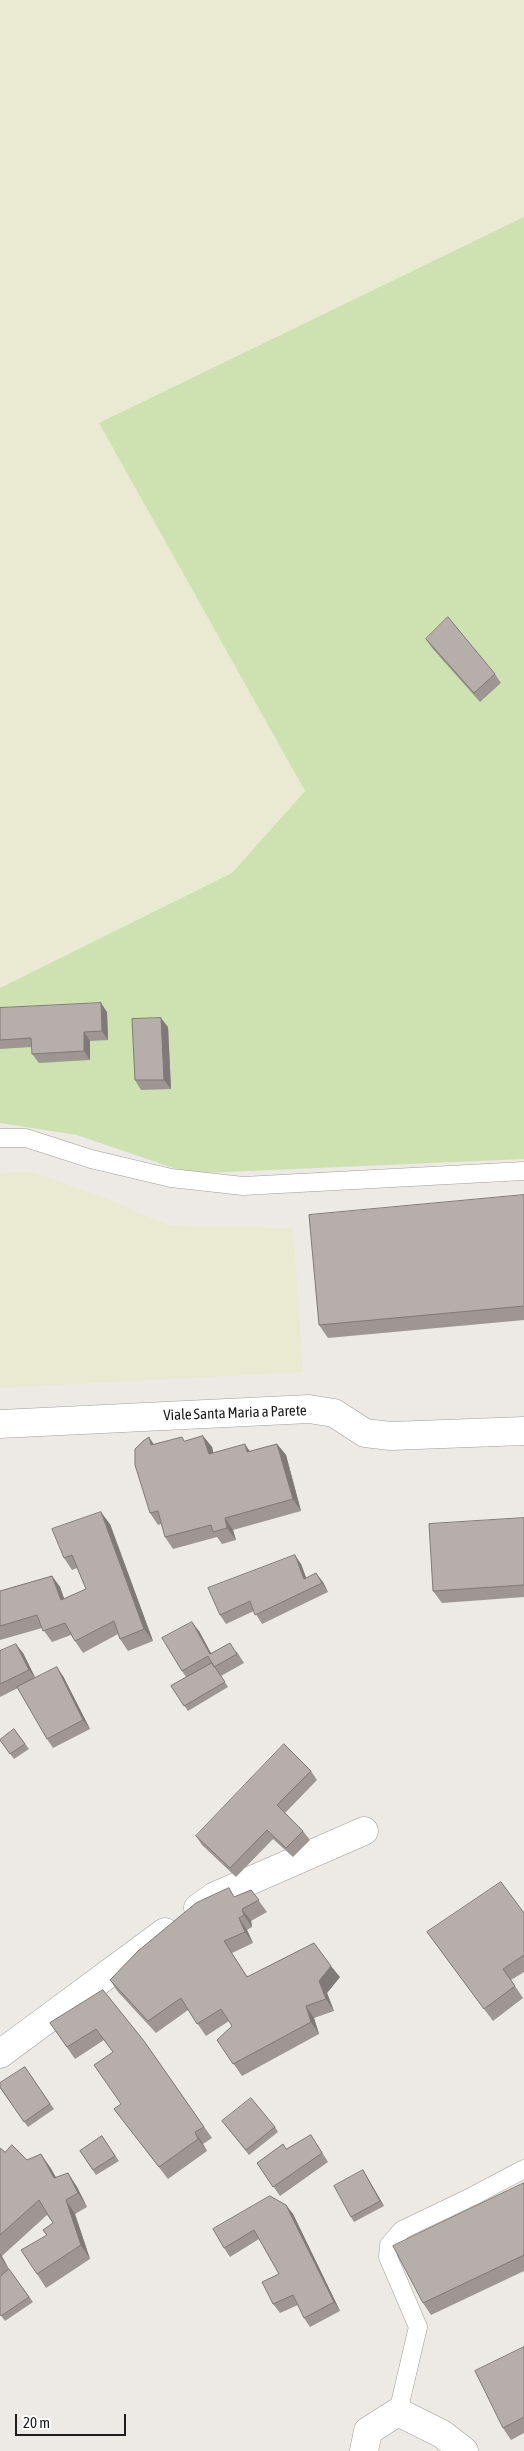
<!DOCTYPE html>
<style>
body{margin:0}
#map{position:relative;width:524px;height:2451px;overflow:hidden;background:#ede9e4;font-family:"Asap Condensed",sans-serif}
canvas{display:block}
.scale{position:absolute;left:15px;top:2414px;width:111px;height:22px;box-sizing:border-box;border:2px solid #1d1d1d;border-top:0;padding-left:6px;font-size:15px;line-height:18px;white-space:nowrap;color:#1d1d1d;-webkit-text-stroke:4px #fff;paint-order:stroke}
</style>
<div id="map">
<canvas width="524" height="2451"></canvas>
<div class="scale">20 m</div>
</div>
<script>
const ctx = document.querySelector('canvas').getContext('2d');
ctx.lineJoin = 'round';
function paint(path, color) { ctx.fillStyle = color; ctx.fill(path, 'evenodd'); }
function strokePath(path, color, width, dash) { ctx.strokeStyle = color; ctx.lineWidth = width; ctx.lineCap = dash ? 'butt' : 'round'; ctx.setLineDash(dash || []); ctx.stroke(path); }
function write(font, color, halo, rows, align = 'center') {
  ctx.font = font + ' "Asap Condensed",sans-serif'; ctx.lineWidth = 5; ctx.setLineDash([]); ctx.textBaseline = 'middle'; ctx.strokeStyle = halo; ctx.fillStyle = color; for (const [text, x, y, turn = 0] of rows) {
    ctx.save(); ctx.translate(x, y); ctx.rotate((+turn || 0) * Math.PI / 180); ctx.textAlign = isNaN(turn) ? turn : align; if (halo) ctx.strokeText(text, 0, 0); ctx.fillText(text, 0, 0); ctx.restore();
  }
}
paint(new Path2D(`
 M0,0H524V217L99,423L305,791L232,873L0,988Z
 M33,1172L107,1199L170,1226L293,1228L303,1372L0,1388V1173Z`), '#eae9d1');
paint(new Path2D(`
 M524,217V1159L203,1173L179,1170L77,1135L0,1123V988L232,873L305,791L99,423Z`), '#cde2b0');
const lane = new Path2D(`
 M0,1138H26L91,1159L171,1178L243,1186L524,1171
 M398,2412L418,2327L388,2257L389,2245L402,2230L473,2196L524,2169`);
const street = new Path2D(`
 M0,1424L309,1409L334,1413L365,1433L391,1436L524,1431
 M198,1908L215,1896L364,1831
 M0,2054L165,1932
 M364,2451L368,2431L398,2412L442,2434L464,2451`);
strokePath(lane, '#9e9e9e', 19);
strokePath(street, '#9e9e9e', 29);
strokePath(lane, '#fff', 18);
strokePath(street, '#fff', 28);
paint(new Path2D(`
 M426,639L495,674L501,683L480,702L432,648Z
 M0,1008L107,1012L108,1040L90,1041V1060L39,1063L32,1054V1047L0,1049Z
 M168,1027L171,1089L141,1090L135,1080Z
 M524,1195V1320L328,1338L319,1325Z
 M203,1436L212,1447L213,1453L250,1451L277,1444L286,1455L301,1511L233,1530L236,1540L222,1544L217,1537L173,1549L165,1537L161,1524L158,1525L150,1513L154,1445L185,1441Z
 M524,1518V1597L442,1603L433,1591Z
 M110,1524L153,1641L128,1651L120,1639L118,1634L83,1653L71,1635L52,1642L42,1628L0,1640V1591L52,1576L60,1587L64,1599L86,1589L77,1568L72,1570L64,1558Z
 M301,1564L306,1578L323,1582L328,1592L262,1624L254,1611L226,1624L220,1615Z
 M199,1631L211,1653L237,1652L244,1663L221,1676L228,1687L188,1711L171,1686L186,1677L182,1671Z
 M0,1651L23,1653L35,1678L63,1676L90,1729L53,1748L47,1739L18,1688L0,1697Z
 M14,1729L29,1749L14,1759L0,1740Z
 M311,1771L317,1780L285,1813L303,1831L310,1840L293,1857L273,1839L236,1877L202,1845L196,1836Z
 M251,1890L267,1912L251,1921L252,1927L247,1930L253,1943L232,1953L247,1976L340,1977L327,1993L334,2011L314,2018L319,2034L242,2076L217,2040L232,2026L229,2021L206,2036L188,2010L156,2033L118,1992L110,1980L235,1897Z
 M524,1913V1972L511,1980L523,1998L493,2021L427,1932Z
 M103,1990L144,2041L212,2138L203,2144L207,2151L168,2179L114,2109L121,2104L113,2052L104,2040L75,2059L50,2023Z
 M25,2067L54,2109L28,2127L0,2088Z
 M222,2121L275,2127L278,2132L249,2155Z
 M102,2136L119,2161L96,2175L80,2151Z
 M317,2144L328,2162L280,2196L257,2163L287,2149Z
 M0,2148L5,2152L50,2167L56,2178L68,2173L77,2187L87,2207L75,2214L90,2259L46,2288L37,2274L47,2236L43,2230L53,2223L47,2215L2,2256L9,2269L33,2302L5,2321L0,2314Z
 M363,2170L384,2206L354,2222L351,2217Z
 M524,2183V2271L431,2315L423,2303Z
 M286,2205L293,2214L340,2311L310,2327L304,2318L298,2305L280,2313L273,2304L279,2274L259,2239L230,2257L224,2248Z
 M524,2347V2433L511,2440L503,2428Z`), '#9d9692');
paint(new Path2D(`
 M101,1003L107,1012L108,1040L102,1031Z
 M161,1018L168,1027L171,1089L164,1080Z
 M84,1032L90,1041V1060L84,1051Z
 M203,1436L212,1447L217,1466L209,1454Z
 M149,1437L157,1449L151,1445Z
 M245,1444L253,1456L247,1452Z
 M277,1444L286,1455L301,1511L293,1499Z
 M101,1512L110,1524L153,1641L144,1629Z
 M225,1518L233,1530L236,1540L227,1528Z
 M295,1555L301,1564L310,1588L304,1579Z
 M316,1573L323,1582L328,1592L322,1583Z
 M52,1576L60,1587L69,1612L61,1600Z
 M192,1622L199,1631L216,1663L210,1654Z
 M16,1644L23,1653L36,1679L29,1670Z
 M57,1667L63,1676L90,1729L83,1720Z
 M242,1909L251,1921L252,1927L244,1915Z
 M239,1918L247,1930L253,1943L245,1932Z
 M331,1966L340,1977L327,1993L334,2011L326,1999L319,1981Z
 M306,2006L314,2018L319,2034L311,2022Z
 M195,2132L203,2144L207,2151L198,2139Z
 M41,2154L50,2167L64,2191L54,2178Z
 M363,2170L366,2175L384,2206L380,2201Z
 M68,2173L77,2187L87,2207L78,2193Z
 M66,2200L75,2214L90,2259L81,2245Z
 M286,2205L293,2214L340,2311L334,2302Z
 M0,2253L9,2270L0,2256Z`), '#7f7a77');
const building = new Path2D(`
 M448,617L495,674L474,693L426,639Z
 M101,1003L102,1031L84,1032V1051L32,1054L31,1038L0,1040V1008Z
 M161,1018L164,1080H135L132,1019Z
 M524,1195V1306L319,1325L309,1215Z
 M203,1436L209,1454L245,1444L247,1452L277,1444L293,1499L225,1518L227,1528L213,1532L211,1525L165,1537L158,1511L150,1513L135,1465V1449L143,1441L149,1437L151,1445L182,1437L184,1441Z
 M101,1512L144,1629L120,1639L114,1621L75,1641L65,1623L43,1631L37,1615L0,1626V1591L52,1576L61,1600L86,1589L72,1555L64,1558L52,1529Z
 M524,1518V1585L433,1591L429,1524Z
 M295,1555L304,1579L316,1573L322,1583L255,1615L250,1601L220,1615L208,1588Z
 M192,1622L210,1654L230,1643L237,1654L214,1667L208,1656L182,1671L162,1638Z
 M16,1644L29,1670L0,1684V1651Z
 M212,1663L225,1682L184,1706L171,1686Z
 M57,1667L83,1720L47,1739L17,1687Z
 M14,1729L25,1744L10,1754L0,1740Z
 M284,1744L311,1771L277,1805L303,1831L286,1848L267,1830L230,1868L196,1836Z
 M501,1882L524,1913V1955L503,1969L515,1986L484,2009L427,1932Z
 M229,1888L234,1897L251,1890L259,1900L242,1909L244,1915L239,1918L245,1932L224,1941L247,1977L314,1943L331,1966L319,1981L326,1999L306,2006L311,2022L233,2064L217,2040L232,2026L221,2009L197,2024L181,1998L148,2021L110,1980L138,1951L196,1903Z
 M103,1990L144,2041L204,2127L195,2132L198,2139L159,2167L114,2109L121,2104L94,2065L113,2052L96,2029L67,2047L50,2023Z
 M25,2067L50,2104L24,2122L0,2087V2083Z
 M251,2098L275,2127L246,2150L222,2121Z
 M311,2135L322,2153L273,2187L257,2163L283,2144L286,2149Z
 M102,2136L115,2156L93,2170L80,2151Z
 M12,2145L27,2160L41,2154L54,2178L68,2173L78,2193L66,2200L81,2245L37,2274L21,2250L47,2235L43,2230L53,2223L39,2200L0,2235V2148L5,2152Z
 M363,2170L380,2201L351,2217L334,2186Z
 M524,2183V2255L423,2303L393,2246Z
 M270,2196L286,2205L334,2302L304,2318L293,2295L273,2304L262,2282L279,2274L254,2230L224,2248L213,2229Z
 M9,2269L29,2297L1,2316L0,2314V2277Z
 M524,2347V2417L503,2428L475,2371Z`);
paint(building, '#b6aeaa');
strokePath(building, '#7f7a77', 1);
write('15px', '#1d1d1d', '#fff', [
 ["Viale Santa Maria a Parete",235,1413,-2]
]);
</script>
